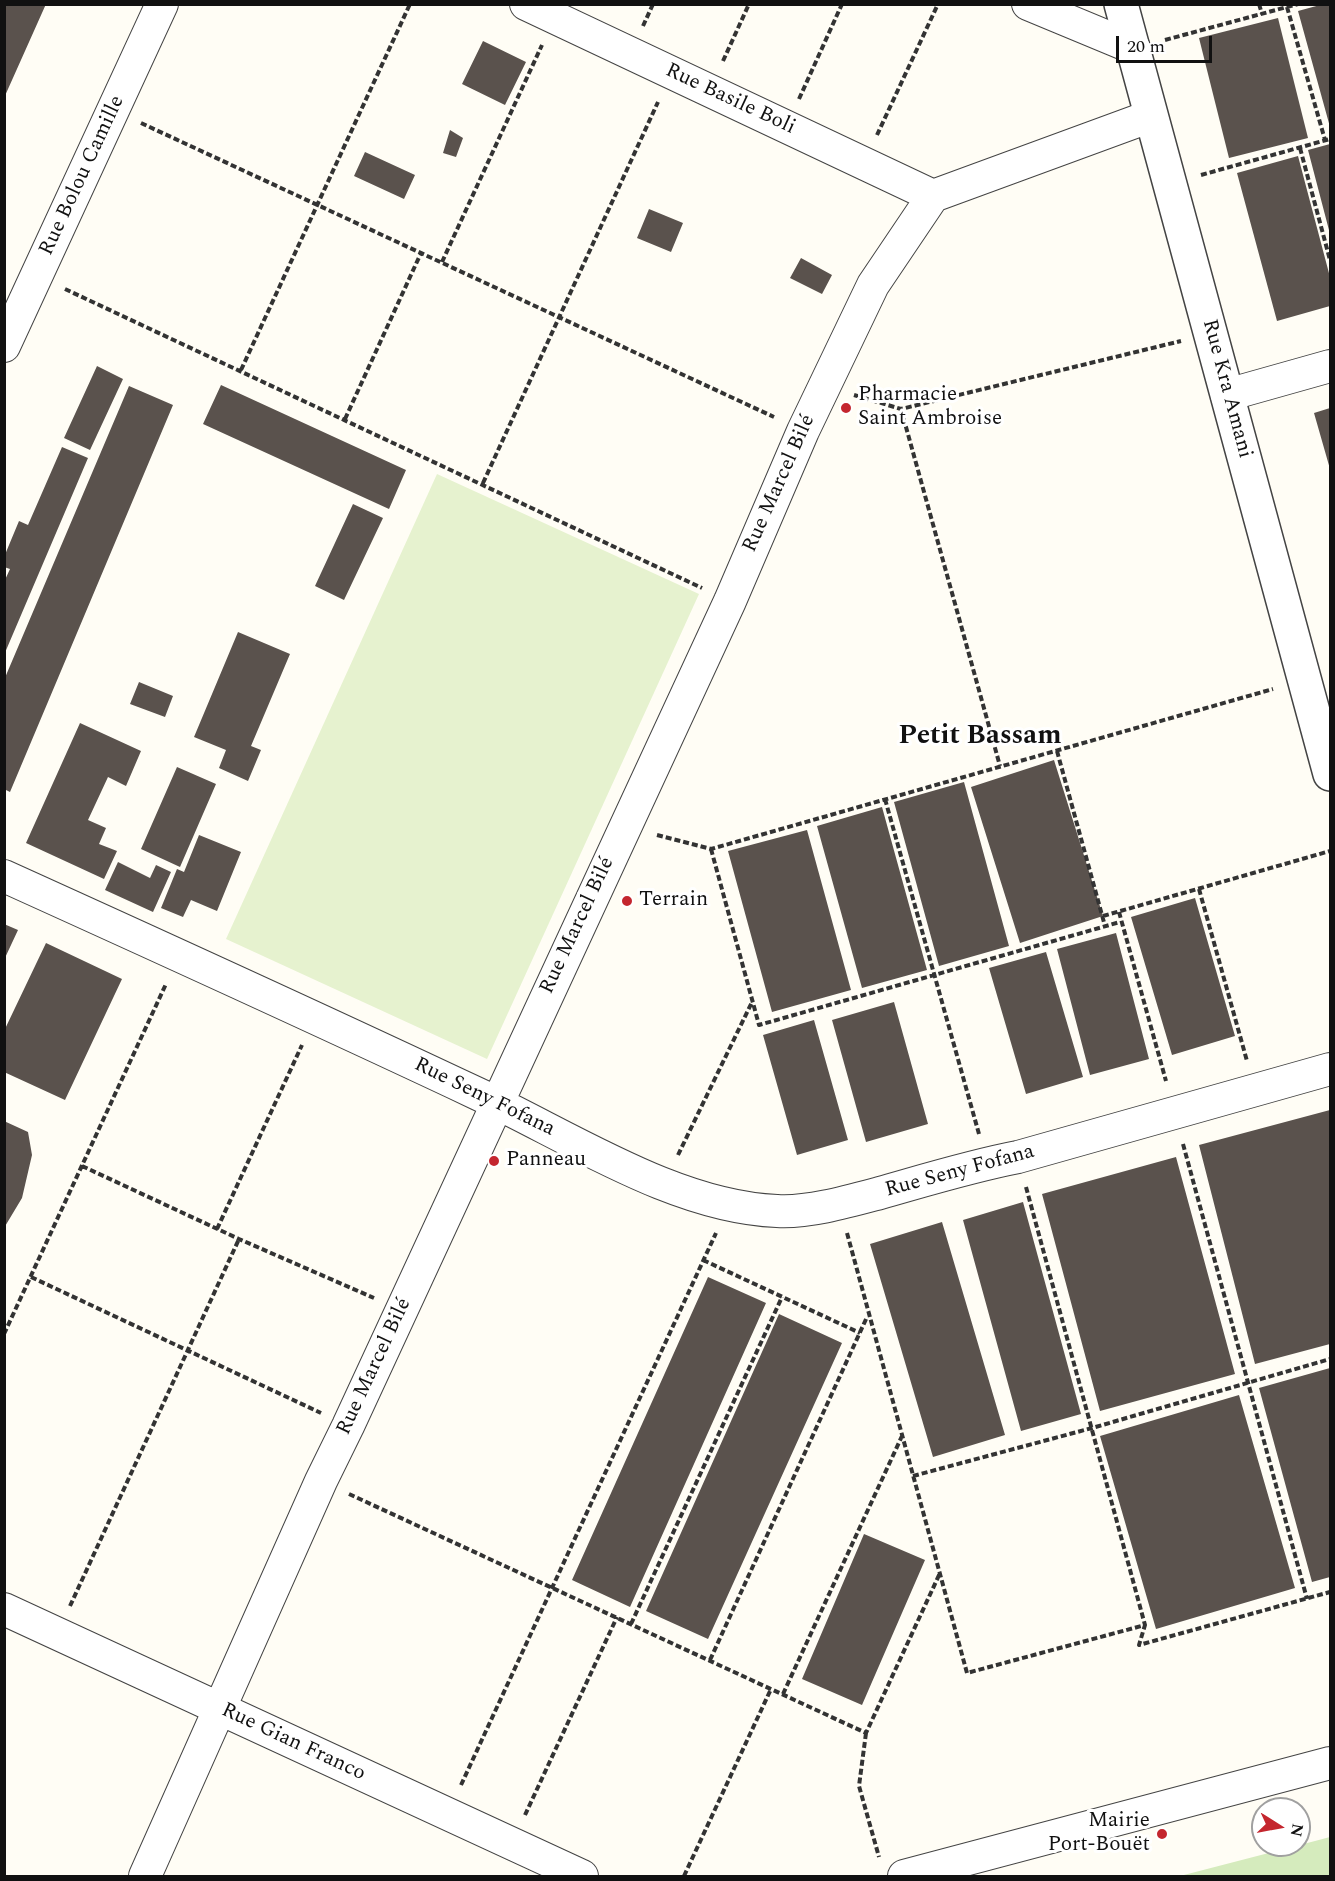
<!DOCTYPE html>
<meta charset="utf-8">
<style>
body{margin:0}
#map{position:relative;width:1335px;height:1881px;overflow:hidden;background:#fffdf5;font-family:Spectral,serif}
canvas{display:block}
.frame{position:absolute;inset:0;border:6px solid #111;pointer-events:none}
.north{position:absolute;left:1251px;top:1797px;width:60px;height:60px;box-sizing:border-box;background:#fff;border:2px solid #a0a0a0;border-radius:50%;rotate:101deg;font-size:16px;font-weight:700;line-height:24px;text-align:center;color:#111}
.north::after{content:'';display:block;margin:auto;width:21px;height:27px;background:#c4262e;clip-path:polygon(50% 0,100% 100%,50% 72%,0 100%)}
.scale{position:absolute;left:1116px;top:36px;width:96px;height:27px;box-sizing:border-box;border:3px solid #111;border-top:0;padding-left:8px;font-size:18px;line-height:21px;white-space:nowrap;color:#111;-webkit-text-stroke:4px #fff;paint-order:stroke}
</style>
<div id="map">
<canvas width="1335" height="1881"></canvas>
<div class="frame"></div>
<div class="north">N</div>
<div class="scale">20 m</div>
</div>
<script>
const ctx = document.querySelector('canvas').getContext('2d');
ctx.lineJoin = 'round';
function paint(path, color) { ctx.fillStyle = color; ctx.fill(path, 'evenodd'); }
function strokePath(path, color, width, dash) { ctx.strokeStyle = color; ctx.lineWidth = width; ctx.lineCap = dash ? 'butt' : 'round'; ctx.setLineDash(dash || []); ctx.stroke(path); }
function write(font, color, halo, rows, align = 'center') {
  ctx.font = font + ' Spectral,serif'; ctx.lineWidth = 6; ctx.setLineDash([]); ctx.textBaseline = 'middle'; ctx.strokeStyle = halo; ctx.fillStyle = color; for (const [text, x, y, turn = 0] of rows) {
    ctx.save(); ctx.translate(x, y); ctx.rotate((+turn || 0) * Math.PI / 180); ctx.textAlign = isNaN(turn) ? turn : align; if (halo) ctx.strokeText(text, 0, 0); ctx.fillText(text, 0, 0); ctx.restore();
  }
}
paint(new Path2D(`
 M1330,1837V1876H1180L1315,1841Z`), '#d5ebbd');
paint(new Path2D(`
 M437,474L699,594L487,1059L226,939Z`), '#e6f2cf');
paint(new Path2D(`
 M4,4H46L4,98Z
 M1320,5H1330V127L1298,11Z
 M1278,18L1308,138L1229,158L1199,38Z
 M483,41L526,62L505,105L462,84Z
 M450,130L463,138L456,157L443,153Z
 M1330,144V234L1308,150Z
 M365,152L415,175L404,199L354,176Z
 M1298,156L1330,277V306L1277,321L1237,173Z
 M649,209L683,223L671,252L637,238Z
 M801,258L832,275L822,294L790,278Z
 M97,366L123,379L90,450L64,438Z
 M221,385L406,470L389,509L203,424Z
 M129,386L173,405L10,792L4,789V680Z
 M1330,408V469L1314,413Z
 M62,447L88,458L4,655V582L10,569L4,567V557L19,521L28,525Z
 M353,504L383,518L344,600L315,586Z
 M238,632L290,654L251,746L261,750L248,781L219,768L226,750L194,737Z
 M139,682L173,696L165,717L130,704Z
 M80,723L141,751L126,786L108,777L88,820L106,828L99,844L117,851L104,879L26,843Z
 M1054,760L1103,916L1020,943L971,787Z
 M177,767L216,784L180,867L141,849Z
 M964,782L1009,946L939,966L894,802Z
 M882,807L927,970L862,988L817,826Z
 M807,830L851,990L772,1012L728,851Z
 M199,835L241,852L217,911L191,900L183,917L161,908L177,869L184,872Z
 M118,862L150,878L156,865L171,872L153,912L105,890Z
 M1195,898L1235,1036L1172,1055L1131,917Z
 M4,924L18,930L4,960Z
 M1116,933L1149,1059L1090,1075L1057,949Z
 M46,943L122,979L65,1100L4,1072V1031Z
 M1046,952L1083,1077L1026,1094L989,968Z
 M894,1002L928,1124L866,1142L832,1020Z
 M814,1020L848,1140L797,1155L763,1035Z
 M1330,1110V1344L1255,1364L1199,1145Z
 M4,1121L28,1132L32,1155L22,1198L4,1228Z
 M1176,1157L1235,1374L1100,1411L1042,1194Z
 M1023,1202L1081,1414L1021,1431L963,1220Z
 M942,1222L1005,1435L933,1457L870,1244Z
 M708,1277L766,1303L630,1607L572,1580Z
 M779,1314L842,1343L708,1639L646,1611Z
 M1330,1368V1577L1312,1582L1259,1388Z
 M1239,1395L1295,1588L1156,1629L1100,1436Z
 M864,1534L925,1560L862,1705L802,1679Z`), '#5a524d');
const minor = new Path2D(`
 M526,4L933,196
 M1028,4L1134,48
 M4,346L162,4
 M1227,395L1330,366
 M4,876C163,948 321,1020 478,1094C570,1137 675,1207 777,1211C808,1213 850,1201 880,1193C926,1180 971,1166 1018,1157L1330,1069
 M4,1609L582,1876
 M145,1876L321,1481L348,1426L730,601L803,431L873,285L933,196L1151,116
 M904,1876L1330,1763`);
const tertiary = new Path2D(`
 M1121,4L1330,774`);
strokePath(minor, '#444', 34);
strokePath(tertiary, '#444', 36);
strokePath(new Path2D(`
 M1259,4L1262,14
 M1287,7L1325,140
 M643,26L653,4
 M1165,40L1298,4
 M723,61L749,4
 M799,99L842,4
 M141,123L774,417
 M877,135L938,4
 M1300,148L1330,260
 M1201,175L1330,139
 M442,262L542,45
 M65,289L702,588
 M241,370L410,4
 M854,395L901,409L1181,341
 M901,409L1000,766
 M345,419L421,253
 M483,483L658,102
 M1057,751L1105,926
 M885,799L979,1134
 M657,835L711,849L1273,689
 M711,849L759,1025L1120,922
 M1199,889L1247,1061
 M1119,912L1166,1081
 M1103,916L1330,851
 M1183,1144L1307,1599
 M678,1155L753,1000
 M82,1166L239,1239L374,1298
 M1026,1187L1145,1625
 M217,1229L302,1045
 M847,1233L967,1673L1145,1625L1139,1645L1330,1592
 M703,1260L860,1333
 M31,1277L321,1413
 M4,1334L166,984
 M913,1476L1092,1428L1330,1359
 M349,1494L866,1733L940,1573
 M70,1606L239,1239
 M631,1624L782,1297
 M710,1660L867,1317
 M783,1694L902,1436
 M866,1733L859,1786L879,1857
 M461,1785L716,1233
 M525,1815L617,1617
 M684,1876L771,1689`), '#333', 4, [6, 3]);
strokePath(minor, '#fff', 32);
strokePath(tertiary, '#fff', 33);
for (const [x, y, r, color] of [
 [846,408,6,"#c4262e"],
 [627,901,6,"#c4262e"],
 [494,1161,6,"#c4262e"],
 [1162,1834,6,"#c4262e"]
]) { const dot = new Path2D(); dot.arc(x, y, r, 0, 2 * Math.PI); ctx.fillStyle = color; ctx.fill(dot); strokePath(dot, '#fff', 2); }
write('21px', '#111', '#fff', [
 ["Rue Basile Boli",730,100,25],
 ["Rue Bolou Camille",83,176,-65],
 ["Rue Kra Amani",1226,389,75],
 ["Rue Marcel Bilé",780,484,-66],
 ["Rue Marcel Bilé",578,926,-65],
 ["Rue Seny Fofana",484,1098,26],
 ["Rue Seny Fofana",960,1172,-15],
 ["Rue Marcel Bilé",375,1367,-65],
 ["Rue Gian Franco",293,1743,25]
]);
write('21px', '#111', '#fff', [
 ["Pharmacie",858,396],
 ["Saint Ambroise",858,420],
 ["Terrain",639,901],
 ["Panneau",506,1161],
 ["Mairie",1150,1822,"right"],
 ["Port-Bouët",1150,1846,"right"]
], 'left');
write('bold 27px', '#111', '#fff', [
 ["Petit Bassam",980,738]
]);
</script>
